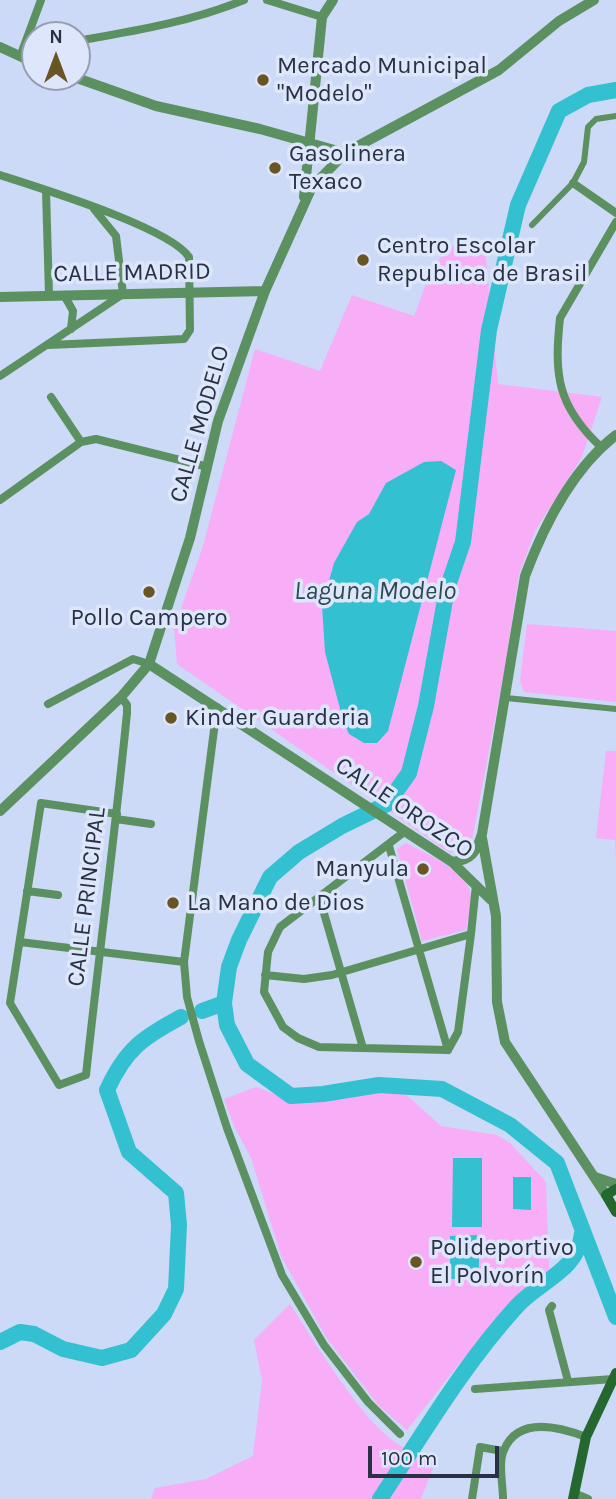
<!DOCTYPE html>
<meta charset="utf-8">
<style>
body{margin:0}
#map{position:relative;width:616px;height:1499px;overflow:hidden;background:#ccd9f7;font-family:Karla,sans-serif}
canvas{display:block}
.north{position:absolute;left:21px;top:21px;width:70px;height:70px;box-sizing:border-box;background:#dde6fa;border:2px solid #959eb1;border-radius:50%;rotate:0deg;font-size:19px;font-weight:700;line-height:28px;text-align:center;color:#293144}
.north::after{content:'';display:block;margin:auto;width:24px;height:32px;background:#695524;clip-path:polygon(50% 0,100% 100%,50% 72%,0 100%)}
.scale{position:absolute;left:368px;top:1446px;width:131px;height:32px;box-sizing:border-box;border:4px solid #293144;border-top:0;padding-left:9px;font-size:21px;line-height:24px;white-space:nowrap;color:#293144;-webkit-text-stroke:5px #dde6fa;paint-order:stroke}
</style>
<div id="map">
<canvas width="616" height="1499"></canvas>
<div class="north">N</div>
<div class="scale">100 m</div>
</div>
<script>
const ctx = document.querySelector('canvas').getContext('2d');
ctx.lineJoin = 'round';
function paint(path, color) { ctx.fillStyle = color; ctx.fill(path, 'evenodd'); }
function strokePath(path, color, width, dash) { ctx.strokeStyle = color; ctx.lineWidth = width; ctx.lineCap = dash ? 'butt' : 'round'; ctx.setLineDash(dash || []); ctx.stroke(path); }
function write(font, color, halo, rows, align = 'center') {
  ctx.font = font + ' Karla,sans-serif'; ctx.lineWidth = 7; ctx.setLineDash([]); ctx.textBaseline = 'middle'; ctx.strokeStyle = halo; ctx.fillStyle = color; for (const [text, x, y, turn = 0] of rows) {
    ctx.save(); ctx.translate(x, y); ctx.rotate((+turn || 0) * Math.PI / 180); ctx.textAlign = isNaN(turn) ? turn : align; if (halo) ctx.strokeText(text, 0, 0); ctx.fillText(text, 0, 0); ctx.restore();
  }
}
paint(new Path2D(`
 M466,239L485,249L498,384L602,397L582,457L535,531L519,575L504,672L472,840L450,853L177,664L174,628L203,546L255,349L320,371L352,295L414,316C426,287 433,250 466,239Z
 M527,624L616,631V702L524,692L520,681Z
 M606,751H616V857L615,840L596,838Z
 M406,843C425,853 471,872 471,897C471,908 468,919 466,930L422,941L397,849Z
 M256,1087L287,1099L334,1097L378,1089L401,1090L441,1126L497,1135L510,1143L546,1182L549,1269L459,1364L407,1430L378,1405L326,1337L281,1256L251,1158L234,1126L224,1099Z
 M290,1304C314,1341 364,1425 401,1446C411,1452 426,1454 437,1458L421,1499H151L155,1488L206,1479L253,1456L262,1380L254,1340Z`), '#f7aef7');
paint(new Path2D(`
 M441,461L456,470L388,731L377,743H364L349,734L343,720L325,652L322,606L334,563L357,522L369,514L386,483L424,462Z
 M453,1158H482V1227H452Z
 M513,1177H531V1210L513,1209Z
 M479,1235V1279H450V1236Z`), '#33c0d0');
strokePath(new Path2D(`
 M616,90L588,95L559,111L518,205L489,330L463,542L447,589L426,706L409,773L387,804L342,826L299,852L270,877L239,940L229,967L224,1003L227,1025L247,1064L291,1096L323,1094L379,1085L442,1089L510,1125L557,1163L616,1317
 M202,1011L224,1003
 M0,1342L20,1332L34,1334L63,1349L102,1358L131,1350L164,1314L176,1289L179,1225L176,1193L129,1152L107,1090C126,1049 142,1038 181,1017
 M380,1499C423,1434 464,1364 517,1306C541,1280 578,1271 582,1233`), '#33c0d0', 16);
strokePath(new Path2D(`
 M532,225L573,183L584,162L588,127L596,119L616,116
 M506,698L616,709`), '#5b9060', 6);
strokePath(new Path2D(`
 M267,0L322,17
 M77,41C134,31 190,22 244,0
 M20,57L41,0
 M0,175C39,188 169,227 189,257L190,330L184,339L49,345
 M573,183L616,213
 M46,191L49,295
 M64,295L73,311L71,329
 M0,376L123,294L116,236L94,209
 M51,397L81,442
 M601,447C557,406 554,375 560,318L616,222
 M0,500L81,442L96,439L208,467
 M48,704L133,659L149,664
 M217,707L184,962L187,997L199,1041L227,1128L282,1275L324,1345L368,1402L400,1434
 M117,814L41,803L10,1003L59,1085L86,1075C99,954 115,834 127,713V705L121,697
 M116,819L151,824
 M404,832L280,927L268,952L264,992L283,1027L298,1038L319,1047L448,1050
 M389,846L448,1050
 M27,891L58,895
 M319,896L363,1048
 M20,942L184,962
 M265,975L304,979L332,975L471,934L476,885
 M448,1050L458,1032L471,934
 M552,1306L549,1310L568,1381
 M475,1389L613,1379
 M574,1493L588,1499
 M472,1499L480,1447L502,1451
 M503,1499C503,1485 498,1462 504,1450C518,1416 560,1427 586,1437`), '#5b9060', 8);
strokePath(new Path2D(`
 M0,47L35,63
 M74,77L156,106L260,129L345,153
 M304,197L322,17L333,0
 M0,297L265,291
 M149,664L452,862L491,900
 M0,811L121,697L149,664L190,538L218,421L265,291L312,187L345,153L499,70L559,21L594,0
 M482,838L496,916L497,1002L505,1042L606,1195
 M452,862C472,860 476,852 482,834L525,576C544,525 572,469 616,435
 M595,1177L616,1184`), '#5b9060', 10);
strokePath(new Path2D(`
 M616,1189L606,1195L616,1212
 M573,1499L586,1437L616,1373`), '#24682f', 10);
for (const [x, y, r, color] of [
 [263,80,7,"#695524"],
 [275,168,7,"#695524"],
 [363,260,7,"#695524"],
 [149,592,7,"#695524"],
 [171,718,7,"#695524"],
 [423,869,7,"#695524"],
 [173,903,7,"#695524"],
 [416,1262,7,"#695524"]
]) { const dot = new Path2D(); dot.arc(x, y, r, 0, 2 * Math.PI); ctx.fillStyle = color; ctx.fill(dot); strokePath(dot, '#dde6fa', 2.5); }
write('24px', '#293144', '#dde6fa', [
 ["Mercado Municipal",277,66],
 ["\"Modelo\"",277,94],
 ["Gasolinera",289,154],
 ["Texaco",289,182],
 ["Centro Escolar",377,246],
 ["Republica de Brasil",377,274],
 ["Pollo Campero",149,618,"center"],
 ["Kinder Guarderia",185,718],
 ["Manyula",409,869,"right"],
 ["La Mano de Dios",187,903],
 ["Polideportivo",430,1248],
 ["El Polvorín",430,1276]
], 'left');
write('24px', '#293144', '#dde6fa', [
 ["CALLE MADRID",132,273,-1],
 ["CALLE MODELO",200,424,-74],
 ["CALLE OROZCO",404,808,34],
 ["CALLE PRINCIPAL",87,897,-83]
]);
write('italic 26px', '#2d4a4e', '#dde6fa', [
 ["Laguna Modelo",375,592]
]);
</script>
